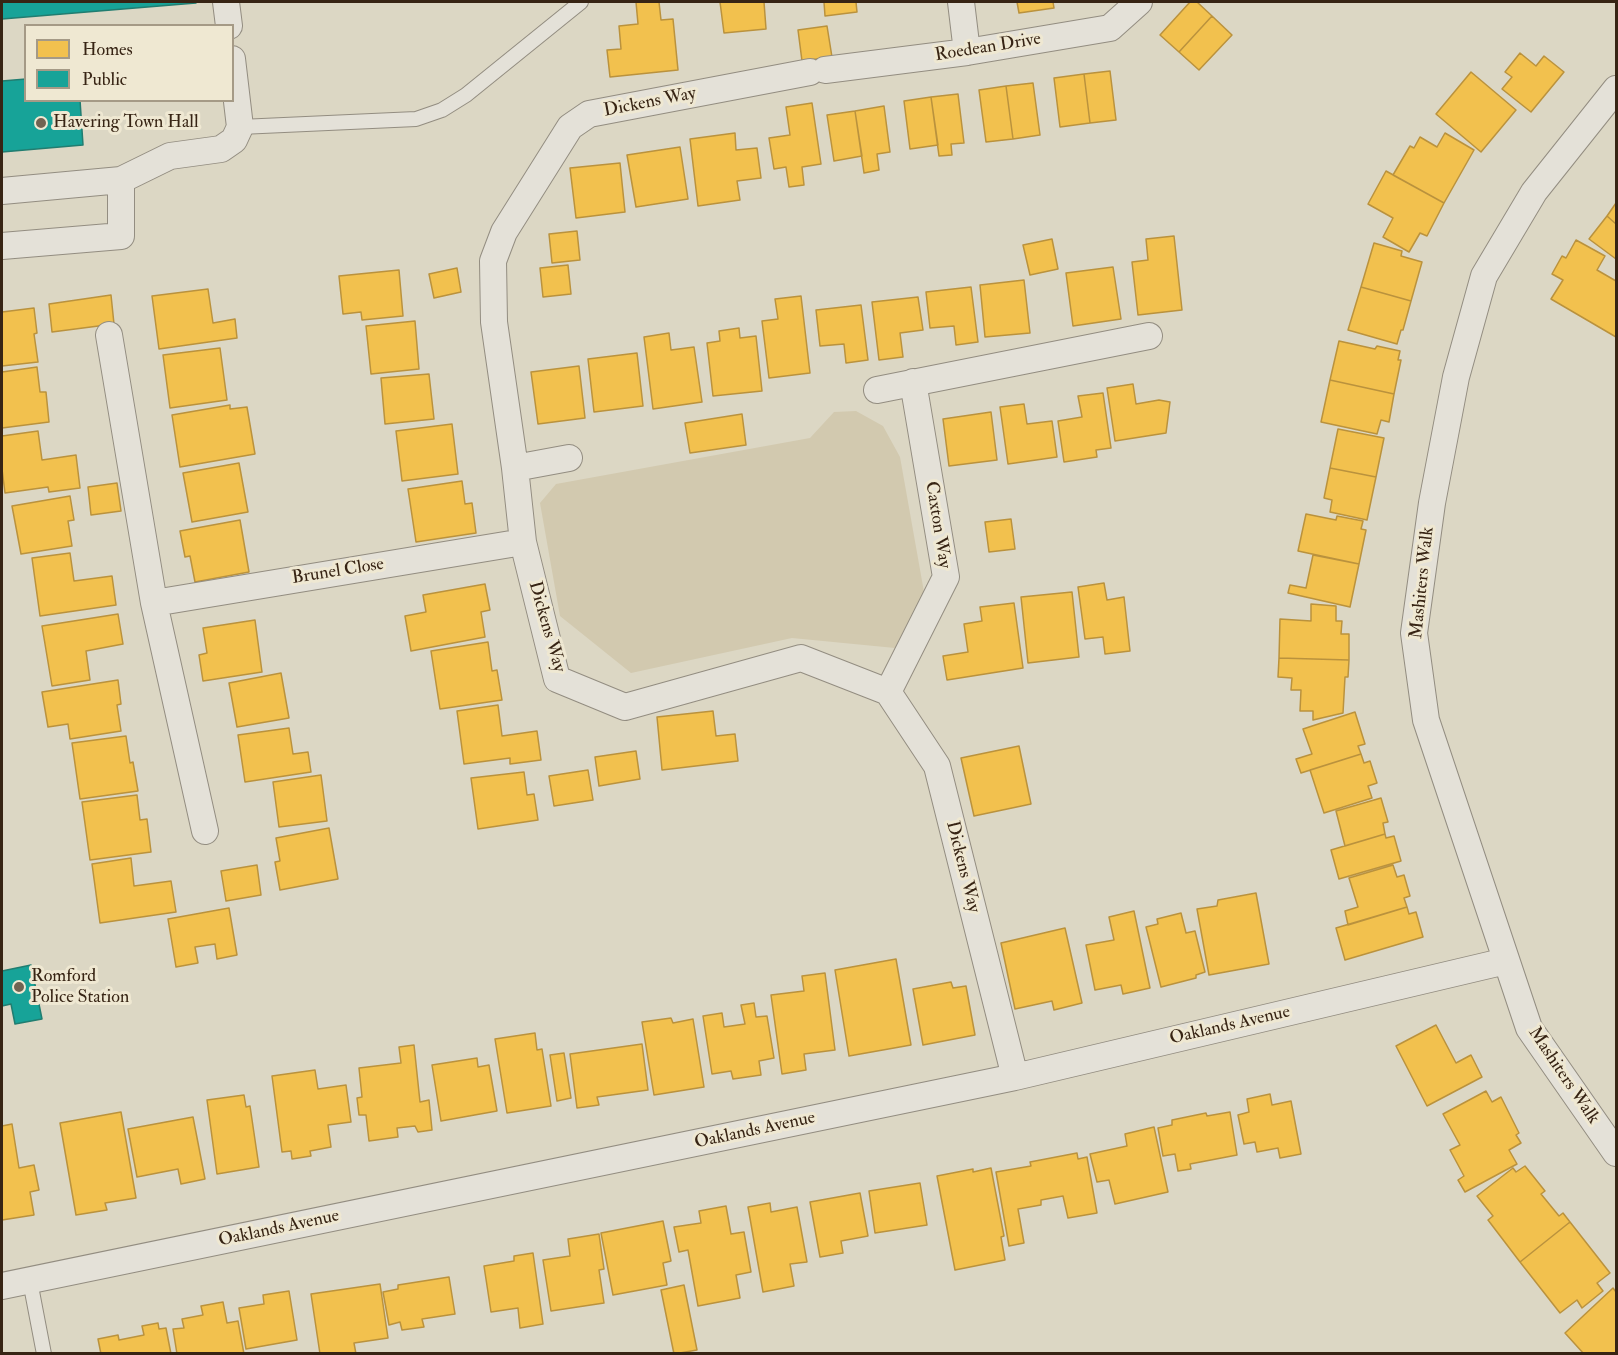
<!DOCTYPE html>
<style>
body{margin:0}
#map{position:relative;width:1618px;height:1355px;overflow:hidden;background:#dcd7c4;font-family:"IM FELL Double Pica",serif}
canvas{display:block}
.frame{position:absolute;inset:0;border:3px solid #372414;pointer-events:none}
.legend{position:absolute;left:24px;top:24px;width:210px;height:78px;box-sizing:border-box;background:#efe8d2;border:2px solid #a59a86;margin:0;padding:8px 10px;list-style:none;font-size:18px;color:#372414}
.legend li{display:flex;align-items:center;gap:12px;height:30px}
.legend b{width:30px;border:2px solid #a59a86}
</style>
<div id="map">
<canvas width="1618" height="1355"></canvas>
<div class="frame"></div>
<ul class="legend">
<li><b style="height:16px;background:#f2c14e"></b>Homes</li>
<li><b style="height:16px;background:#17a398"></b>Public</li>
</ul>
</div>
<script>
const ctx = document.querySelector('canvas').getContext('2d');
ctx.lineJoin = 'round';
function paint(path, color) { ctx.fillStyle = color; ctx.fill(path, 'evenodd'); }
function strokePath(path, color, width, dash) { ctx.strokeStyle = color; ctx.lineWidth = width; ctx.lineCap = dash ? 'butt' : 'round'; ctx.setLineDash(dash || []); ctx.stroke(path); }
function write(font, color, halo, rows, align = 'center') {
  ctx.font = font + ' "IM FELL Double Pica",serif'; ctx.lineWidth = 6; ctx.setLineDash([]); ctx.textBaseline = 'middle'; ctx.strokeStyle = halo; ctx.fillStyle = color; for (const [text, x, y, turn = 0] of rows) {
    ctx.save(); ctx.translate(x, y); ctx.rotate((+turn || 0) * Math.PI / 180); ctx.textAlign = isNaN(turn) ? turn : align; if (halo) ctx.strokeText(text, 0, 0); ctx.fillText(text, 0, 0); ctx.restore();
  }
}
paint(new Path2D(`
 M856,411L883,426L900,457L924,592L895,648L792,638L631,673L560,616L540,503L556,484L810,438L834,412Z`), '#d2c9af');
const homes = new Path2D(`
 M636,2H659L661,20L673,19L678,70L610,77L607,50L621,49L619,26L638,24Z
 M720,2H764L766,29L724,33Z
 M824,2H856L857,12L825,16Z
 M1017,2H1053L1054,8L1019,13Z
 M1190,2H1197L1212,16L1179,52L1160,35Z
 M1212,16L1232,35L1199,70L1179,52Z
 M827,26L832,57L802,61L798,30Z
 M1520,53L1536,66L1544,56L1564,72L1531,112L1502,89L1512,77L1505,72Z
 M1110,71L1116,120L1090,123L1084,74Z
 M1471,72L1516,110L1481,152L1436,114Z
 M1084,74L1090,123L1060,127L1054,78Z
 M1033,83L1040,135L1013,139L1006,86Z
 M1006,86L1013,139L986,142L979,90Z
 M958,94L964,143L951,144L952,155L939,156L931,97Z
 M931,97L938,145L910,149L904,101Z
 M812,103L821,164L802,167L804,185L789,187L786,167L774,169L769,138L790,135L786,107Z
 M884,106L890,152L877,154L879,170L864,173L855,111Z
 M855,111L862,156L834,161L827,115Z
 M735,133L736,150L757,148L761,178L737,181L740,200L698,206L690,139Z
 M1445,133L1474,150L1444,203L1393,175L1410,146L1414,148L1420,137L1437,147Z
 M680,147L688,199L636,207L627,155Z
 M620,163L625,212L576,218L570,168Z
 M1386,171L1444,203L1427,236L1420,233L1409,252L1383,237L1393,218L1368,204Z
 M1616,203V224L1607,216Z
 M1607,216L1616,224V259L1589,239Z
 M577,231L580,260L552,263L549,234Z
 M1174,236L1182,310L1138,315L1132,262L1148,260L1146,239Z
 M1052,239L1058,269L1030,275L1023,245Z
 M1576,240L1605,256L1597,270L1616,281V337L1551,299L1563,280L1552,274L1562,256L1566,258Z
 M1374,243L1402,251L1401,256L1422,262L1411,301L1361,287Z
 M568,265L571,294L543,297L540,268Z
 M1113,267L1121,319L1073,326L1066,273Z
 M457,268L461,292L434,298L429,274Z
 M399,270L403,316L362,320L361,312L343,314L339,276Z
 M1024,280L1030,333L985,337L980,285Z
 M971,287L978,342L956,345L954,326L930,328L926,292Z
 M1361,287L1411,301L1403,330H1401L1397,344L1348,330Z
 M208,289L213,323L235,319L237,338L159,349L152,296Z
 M111,295L114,324L52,332L49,304Z
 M801,296L810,373L769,378L762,321L778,319L775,299Z
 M918,297L923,330L900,333L903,357L879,360L872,302Z
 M861,305L868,360L846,363L844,344L820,346L816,310Z
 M34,308L37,333L34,334L38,362L2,366V312Z
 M415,321L419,369L371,374L366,326Z
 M739,328L740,338L756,336L762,391L713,396L707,343L720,341L719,331Z
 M669,333L671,350L694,347L702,402L653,409L644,337Z
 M1339,341L1375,349L1377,346L1400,351L1398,360H1401L1394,394L1330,380Z
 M220,348L227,400L170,408L163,355Z
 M637,353L643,406L594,412L588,359Z
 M579,366L585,418L538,424L531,372Z
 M37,367L40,392H46L49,422L2,428V372Z
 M429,374L434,419L385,424L381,378Z
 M1330,380L1394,394L1389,422L1381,420L1377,434L1321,422Z
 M1133,384L1136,404L1159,400L1170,402L1166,433L1115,441L1107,388Z
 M1103,393L1111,448L1096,450L1097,457L1064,462L1058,421L1082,417L1078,396Z
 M1024,404L1027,424L1052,421L1057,457L1008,464L1000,407Z
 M230,405V409L247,407L255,454L180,467L172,415Z
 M991,412L997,460L949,466L943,419Z
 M742,414L746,445L690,453L685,423Z
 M452,424L458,474L402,481L396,431Z
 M1338,429L1384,438L1376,477L1330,468Z
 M38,431L42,460L76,455L80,488L49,492L48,487L5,493L2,469V436Z
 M239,463L248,512L192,522L183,473Z
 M1330,468L1376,477L1367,520L1330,512L1332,500L1324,498Z
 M462,481L465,504L472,503L476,533L416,542L408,489Z
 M117,483L121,511L91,515L88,487Z
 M70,496L74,520L68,521L72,546L21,554L12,506Z
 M1306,514L1336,520L1337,516L1363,521L1361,529L1366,530L1359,564L1298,551Z
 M1011,519L1015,549L989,552L985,522Z
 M240,520L249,572L195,582L190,556L185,557L180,531Z
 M70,553L74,581L112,576L116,605L40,616L32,558Z
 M1313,555L1359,564L1350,607L1288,593L1290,585L1306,588Z
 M1104,583L1107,600L1124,597L1130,651L1105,654L1103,637L1085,639L1078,587Z
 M485,584L490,610L481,612L485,637L411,651L405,616L426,612L423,595Z
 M1072,592L1079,657L1028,663L1021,597Z
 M1014,603L1023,668L947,680L943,656L968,652L964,624L982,621L980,607Z
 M1311,604L1336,606V621H1342L1341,634H1349V660L1279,658L1280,619L1311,621Z
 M118,614L123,644L86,651L90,680L52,686L42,626Z
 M255,620L262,672L203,681L199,655L207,653L203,628Z
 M488,642L492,671L497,670L502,700L440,709L431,651Z
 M1279,658L1349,660L1348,677H1345L1343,713L1313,720V711H1300L1301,690H1291L1292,678L1278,677Z
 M281,673L289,718L237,727L229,683Z
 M118,680L121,704L117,705L121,731L70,739L68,724L48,727L42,692Z
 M498,705L502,736L537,731L541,760L510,764V758L464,764L457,711Z
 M713,711L716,736L735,734L738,761L662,770L657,717Z
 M1355,712L1365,744L1358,746L1361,754L1301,773L1296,759L1312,754L1303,729Z
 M289,728L293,754L308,752L311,772L245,782L238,735Z
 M126,736L130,763L133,762L138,791L80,799L72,743Z
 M1019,746L1031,804L974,816L961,758Z
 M636,751L640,779L599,786L595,757Z
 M1361,754L1364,763L1370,761L1377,783L1368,786L1372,798L1324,813L1310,770Z
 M588,770L593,800L554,806L549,776Z
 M524,772L527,795L534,794L538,820L478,829L471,778Z
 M321,775L327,821L279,827L273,782Z
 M137,795L140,820L147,819L151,852L90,860L82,802Z
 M1381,798L1388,822L1383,823L1385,834L1345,846L1336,811Z
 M329,828L338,879L280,890L275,862L280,861L276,838Z
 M1385,834L1386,838L1394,836L1401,861L1339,879L1331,850Z
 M131,858L134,886L171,881L176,912L100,923L92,864Z
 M257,865L261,895L226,901L221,871Z
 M1393,865L1397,877L1404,875L1410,896L1404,898L1407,907L1348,925L1345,911L1358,907L1349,878Z
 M1256,893L1269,964L1209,975L1197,909L1217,906L1218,900Z
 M1407,907L1409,914L1416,912L1423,937L1345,960L1336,928Z
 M229,908L237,955L217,959L215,944L195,947L198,963L176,967L168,919Z
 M1134,911L1150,988L1123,994L1121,985L1095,990L1086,945L1114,940L1109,917Z
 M1181,913L1186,933L1195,931L1205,972L1196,975V978L1161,987L1146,927L1158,924L1157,919Z
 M1065,928L1082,1003L1054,1010L1052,1001L1015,1009L1001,943Z
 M896,959L911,1045L849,1056L835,970Z
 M825,973L835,1050L804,1054L806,1070L782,1074L771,995L804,991L802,976Z
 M951,982L953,988L966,986L975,1035L923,1045L913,989Z
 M754,1003L756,1017L767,1016L774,1058L759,1061L761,1075L733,1079L731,1071L712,1074L703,1016L722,1013L724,1027L745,1024L741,1005Z
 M671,1018L673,1023L693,1019L704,1087L654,1095L642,1022Z
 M1436,1025L1456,1063L1471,1055L1482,1077L1427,1106L1396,1046Z
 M535,1033L537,1050L542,1049L551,1106L507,1113L495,1039Z
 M642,1044L648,1090L597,1097L599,1105L577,1108L570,1054Z
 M414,1045L420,1102L429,1100L432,1130L418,1132L415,1126L397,1128L398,1137L369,1141L366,1115H359L357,1098L362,1097L359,1068L401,1063L399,1047Z
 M564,1053L571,1098L557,1101L550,1055Z
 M477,1058L478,1067L489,1065L497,1111L441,1121L432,1065Z
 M315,1070L318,1089L346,1085L351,1122L328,1125L331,1147L310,1151L311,1156L292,1159L291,1151L282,1152L272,1076Z
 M1486,1091L1492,1102L1501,1097L1519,1133L1516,1135L1521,1143L1509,1150L1517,1164L1465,1192L1458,1180L1464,1176L1450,1150L1460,1145L1443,1114Z
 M1270,1094L1272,1105L1291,1101L1301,1154L1280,1158L1278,1148L1257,1152L1255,1142L1244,1144L1238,1115L1249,1112L1247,1099Z
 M244,1095L246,1107L250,1106L259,1167L217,1174L207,1100Z
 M121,1112L136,1198L105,1203L107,1210L76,1215L60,1123Z
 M1230,1112L1237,1155L1190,1164L1191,1169L1178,1171L1175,1154L1163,1156L1158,1128L1172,1125V1120L1206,1113L1207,1116Z
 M193,1117L205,1179L181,1184L178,1169L137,1177L128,1129Z
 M12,1124L19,1168L34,1165L39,1190L30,1192L34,1215L2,1220V1126Z
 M1154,1127L1168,1192L1115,1204L1109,1180L1097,1182L1090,1154L1127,1146L1125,1134Z
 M1077,1153L1078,1159L1087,1157L1097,1213L1068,1218L1063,1196L1041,1200V1205L1018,1209L1024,1243L1009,1246L996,1172L1031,1166L1030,1162Z
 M1525,1166L1545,1191L1541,1194L1559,1216L1563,1213L1570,1222L1520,1262L1488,1220L1493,1216L1477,1196L1513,1168L1516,1172Z
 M991,1168L1004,1236L1001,1237L1005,1260L955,1270L937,1176L973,1169V1172Z
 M920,1183L927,1225L875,1233L869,1191Z
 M860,1193L868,1236L841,1241L843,1253L820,1257L810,1202Z
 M770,1203L771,1212L797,1207L807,1262L790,1264L794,1286L763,1292L748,1207Z
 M726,1206L731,1234L744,1232L751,1272L736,1275L740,1298L698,1306L688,1250L679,1252L674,1227L701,1223L699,1211Z
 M663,1221L671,1261L663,1263L667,1285L613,1295L601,1233Z
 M1570,1222L1610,1273L1597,1283L1603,1291L1582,1308L1577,1300L1560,1313L1520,1262Z
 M599,1234L604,1269L599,1270L604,1303L551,1311L543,1260L570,1256L568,1239Z
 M533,1253L543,1324L520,1328L518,1308L491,1312L484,1266L514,1261V1256Z
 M449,1277L455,1314L422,1319L424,1327L402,1330L400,1322L389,1325L383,1292L398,1289V1285Z
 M380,1284L388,1338L354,1343L356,1354H320L311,1294Z
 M684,1285L697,1350L674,1354L661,1290Z
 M1613,1288L1616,1292V1354H1584L1565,1333Z
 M289,1291L297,1340L246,1349L239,1308L264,1304L263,1295Z
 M223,1302L227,1323L238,1321L244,1354H177L173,1329L184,1328L182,1319L203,1315L201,1306Z
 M158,1323L159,1329L166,1328L171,1354H101L98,1339L118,1335L119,1340L144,1335L142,1326Z`);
paint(homes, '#f2c14e');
strokePath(homes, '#ba923d', 1.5);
const public = new Path2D(`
 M2,2H196V3L2,19Z
 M26,79V100H80L83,145L2,152V81Z
 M31,965L42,1019L15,1024L11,1004L2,1006V971Z`);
paint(public, '#17a398');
strokePath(public, '#217d70', 1.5);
const lane = new Path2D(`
 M240,127L416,119L442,110L466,95L581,2
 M30,1281L44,1354`);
const street = new Path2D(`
 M226,2L229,26
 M961,2L967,52
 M825,70L967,52L1110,28L1139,2
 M810,72L589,114L570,127L504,232L493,261L494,322L515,468L523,542L557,679L625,707L801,658L888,692L937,766L1015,1077
 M1616,89L1534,192L1484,276L1456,377L1432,503L1414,633L1426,720L1529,1028L1616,1153
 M121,180L170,156L221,149L234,140L240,127L232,59
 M2,191L121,180V236L2,246
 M109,335L154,603L205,831
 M877,390L1149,336
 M515,468L569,458
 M154,603L523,542
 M888,692L946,577L913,382
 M2,1286L1015,1077L1506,961`);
strokePath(lane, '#938d81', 16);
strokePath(street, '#938d81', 28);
strokePath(lane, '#e4e1d8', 14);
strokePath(street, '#e4e1d8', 26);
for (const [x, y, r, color] of [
 [41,123,6,"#716352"],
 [19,987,6,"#716352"]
]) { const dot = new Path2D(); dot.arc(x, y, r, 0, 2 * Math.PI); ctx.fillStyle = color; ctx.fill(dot); strokePath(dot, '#efe8d2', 2); }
write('18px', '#372414', '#efe8d2', [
 ["Roedean Drive",988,48,-9],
 ["Dickens Way",650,103,-11],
 ["Caxton Way",937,525,81],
 ["Brunel Close",338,572,-9],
 ["Mashiters Walk",1423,583,-84],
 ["Dickens Way",546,627,74],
 ["Dickens Way",962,867,76],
 ["Oaklands Avenue",1230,1026,-13],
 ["Mashiters Walk",1563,1076,56],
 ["Oaklands Avenue",755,1131,-12],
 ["Oaklands Avenue",279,1229,-12]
]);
write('18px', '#372414', '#efe8d2', [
 ["Havering Town Hall",53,123],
 ["Romford",31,977],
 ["Police Station",31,998]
], 'left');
</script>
